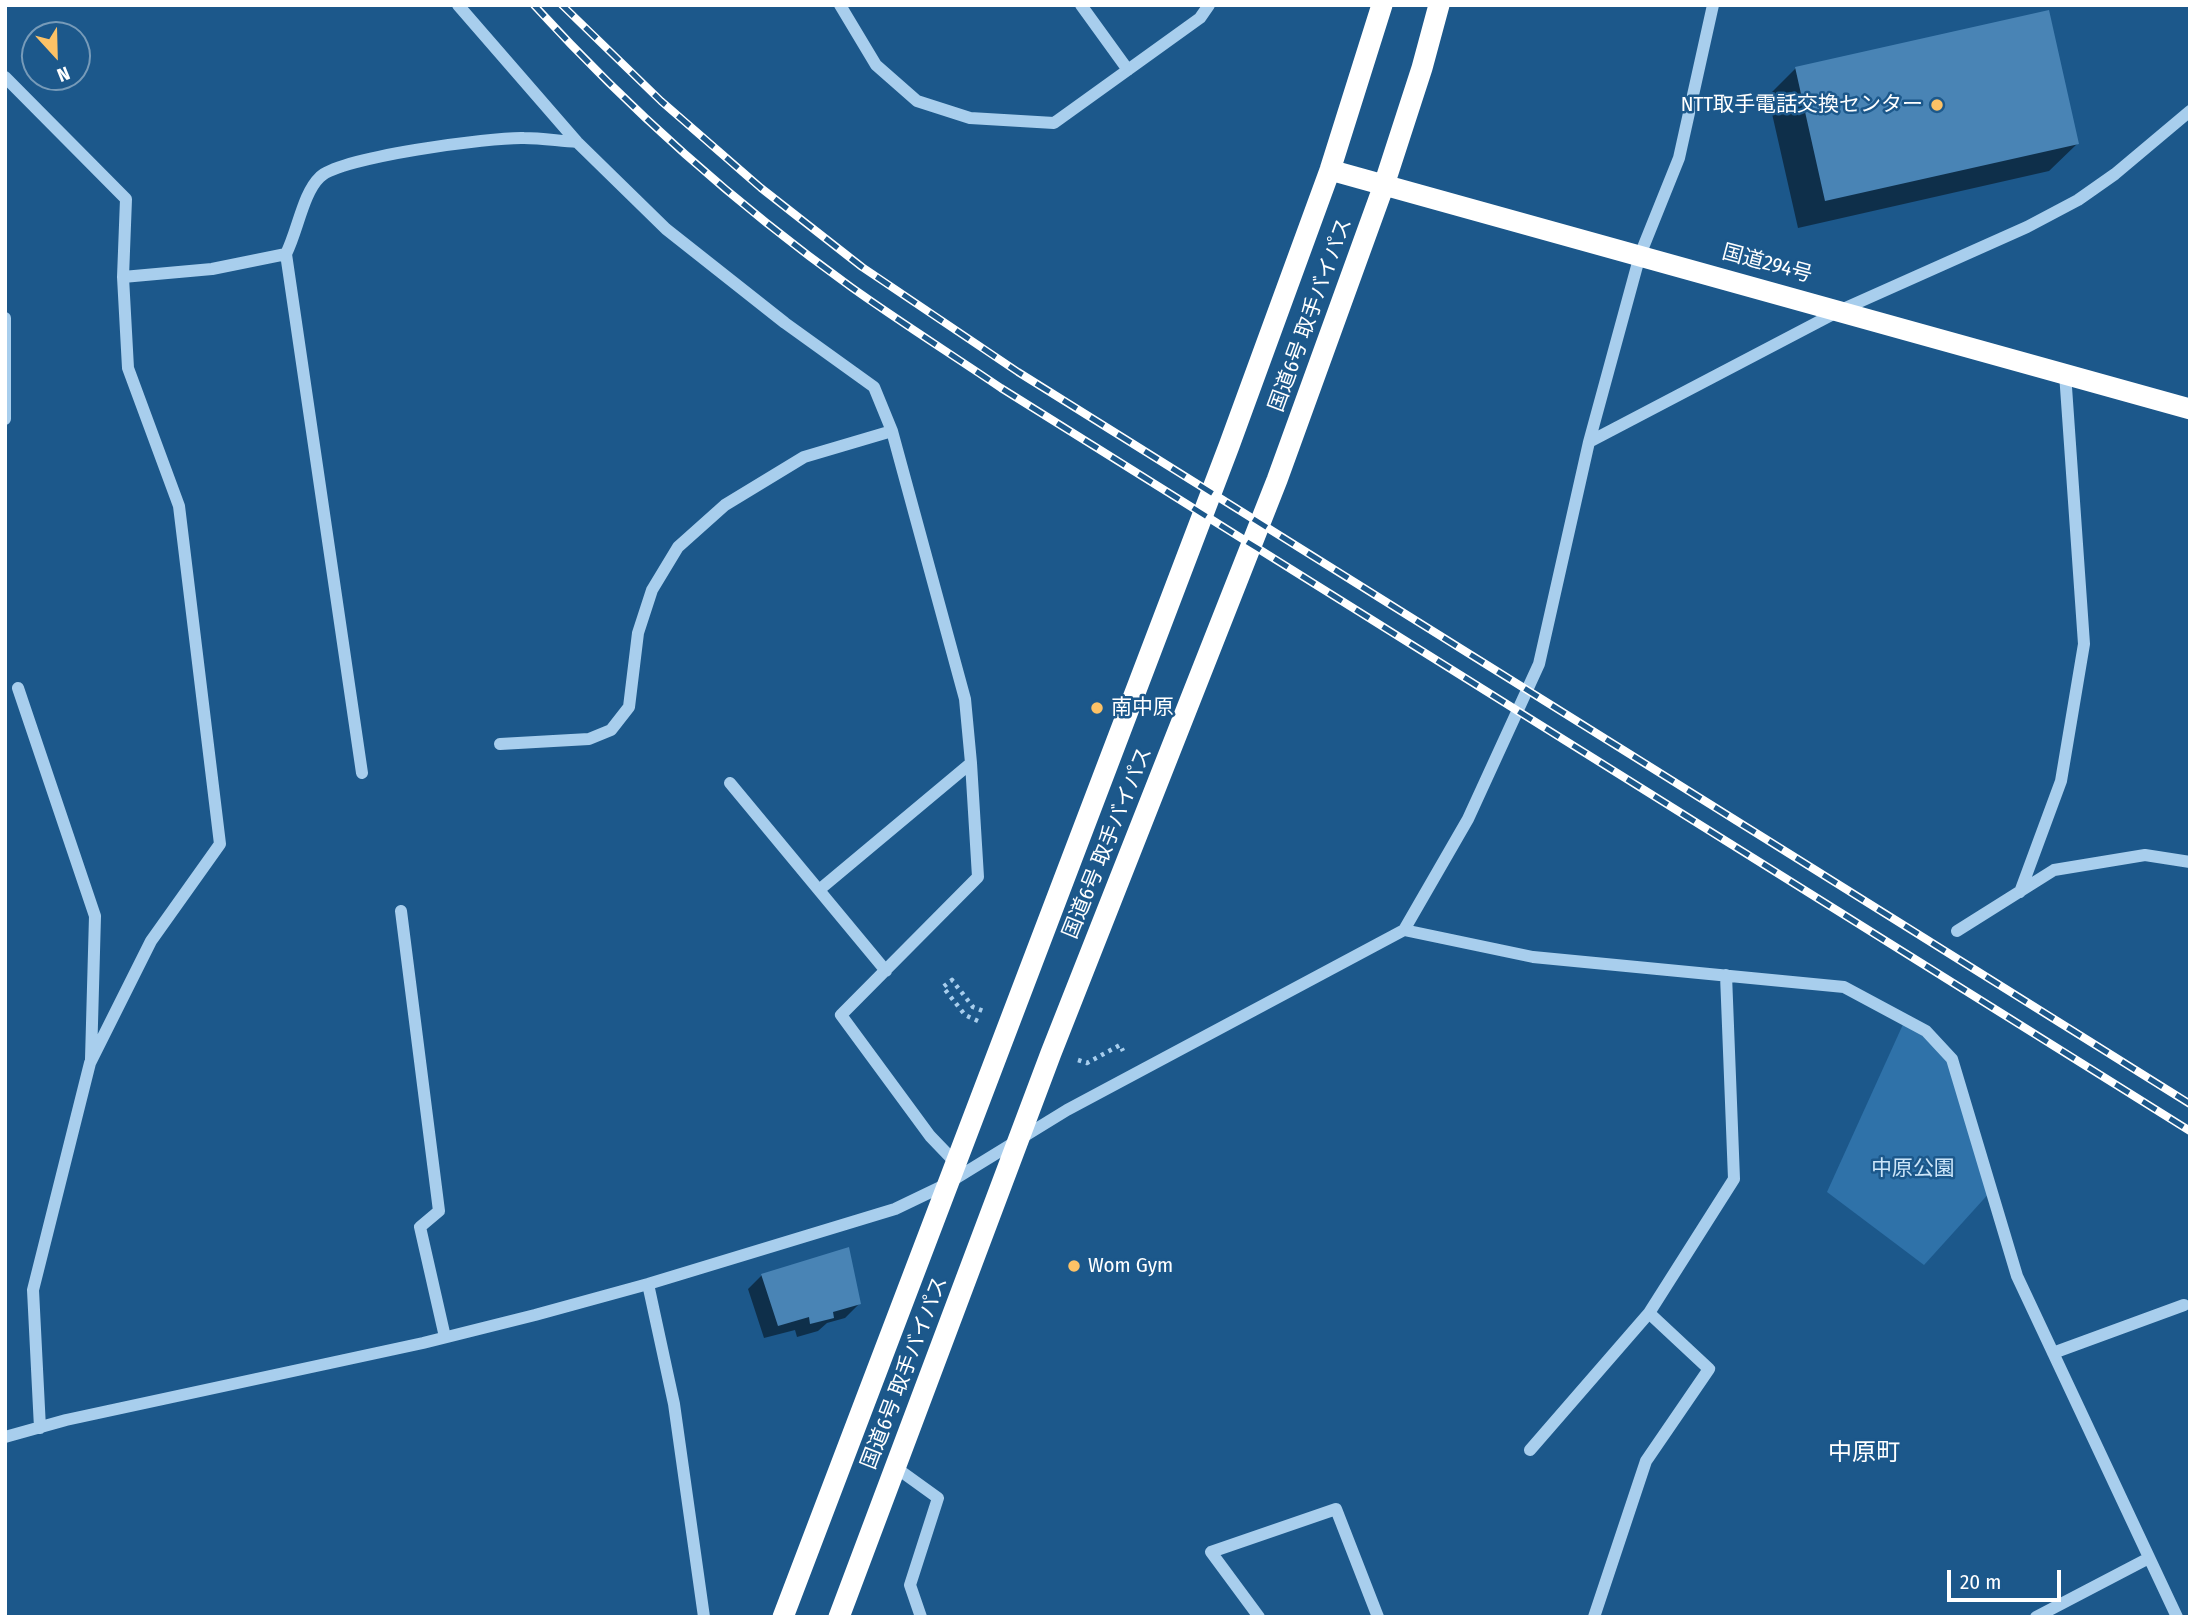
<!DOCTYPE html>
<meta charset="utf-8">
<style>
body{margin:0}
#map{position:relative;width:2195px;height:1622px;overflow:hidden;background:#1c588b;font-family:"Fira Sans Condensed",sans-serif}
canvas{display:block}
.frame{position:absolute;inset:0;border:7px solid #fff;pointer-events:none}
.north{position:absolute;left:21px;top:21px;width:70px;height:70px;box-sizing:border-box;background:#1c588b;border:2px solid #779bb9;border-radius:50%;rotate:158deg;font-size:19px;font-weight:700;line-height:28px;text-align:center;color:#fff}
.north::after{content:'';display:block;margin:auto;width:24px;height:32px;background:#fdc266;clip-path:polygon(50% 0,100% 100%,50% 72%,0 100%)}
.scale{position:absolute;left:1947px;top:1570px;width:114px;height:32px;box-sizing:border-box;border:4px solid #fff;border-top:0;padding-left:9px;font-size:21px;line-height:24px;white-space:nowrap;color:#fff;-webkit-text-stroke:5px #1c588b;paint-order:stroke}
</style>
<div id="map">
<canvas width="2195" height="1622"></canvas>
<div class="frame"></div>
<div class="north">N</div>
<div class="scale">20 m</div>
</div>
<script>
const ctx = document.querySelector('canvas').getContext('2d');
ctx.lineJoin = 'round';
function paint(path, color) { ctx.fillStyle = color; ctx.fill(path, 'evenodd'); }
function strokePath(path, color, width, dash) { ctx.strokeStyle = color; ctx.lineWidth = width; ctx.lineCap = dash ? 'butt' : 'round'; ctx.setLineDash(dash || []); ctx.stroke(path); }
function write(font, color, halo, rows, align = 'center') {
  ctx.font = font + ' "Fira Sans Condensed","Noto Sans JP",sans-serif'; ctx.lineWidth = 5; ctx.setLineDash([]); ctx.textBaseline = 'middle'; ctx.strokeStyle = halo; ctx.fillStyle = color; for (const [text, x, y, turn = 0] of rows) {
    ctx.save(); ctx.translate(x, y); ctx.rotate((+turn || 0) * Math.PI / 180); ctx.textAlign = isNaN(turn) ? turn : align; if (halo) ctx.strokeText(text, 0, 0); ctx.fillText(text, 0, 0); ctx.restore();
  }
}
paint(new Path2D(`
 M1905,1020L1952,1059L1992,1190L1924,1265L1827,1192Z`), '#2f72a9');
paint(new Path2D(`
 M1796,68L2077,144L2049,171L1798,228L1768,96Z
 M762,1275L859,1304L845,1318L827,1323L818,1331L797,1337L795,1330L764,1338L748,1289Z`), '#0007');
paint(new Path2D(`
 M2049,10L2079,144L1825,201L1795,67Z
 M849,1247L861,1304L833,1312L834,1318L810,1324L809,1317L778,1326L761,1274Z`), '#4984b5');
strokePath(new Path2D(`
 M978,1021L965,1015L943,987L952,980L973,1007L983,1011
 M1078,1060L1087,1063L1120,1045L1123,1051`), '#a8ceed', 4.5, [3.5, 5]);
strokePath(new Path2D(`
 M458,5L577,142L666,229L785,323L874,387L892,431L965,699L971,763L819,890
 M840,5L876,65L917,101L970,118L1054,123L1200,18L1209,5
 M1081,5L1128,70
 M5,77L126,199L123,277L128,368L179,506L220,844L151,941L90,1063L33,1290L40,1428
 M286,254L362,773
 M123,277L212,269L286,254C298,230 303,193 320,177C340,157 491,137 524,138C542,138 559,141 577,142
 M5,318V419
 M1589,442L1841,310L2027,227L2078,200L2115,174L2190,111
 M18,688L95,916L91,1059
 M500,744L589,739L611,730L629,707L638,633L652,590L678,547L725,505L804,457L892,431
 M730,783L886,971
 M2020,892L2061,781L2084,644L2065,373
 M401,911L439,1211L420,1227L445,1337
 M1404,930L1533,957L1844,987L1926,1031L1952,1059L2017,1276L2177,1617
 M1957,931L2054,870L2145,855L2190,862
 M954,1161L930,1136L841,1015L978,877L971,763
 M648,1284L674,1404L704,1617
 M2053,1353L2184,1305
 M5,1437L66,1420L423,1343L535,1315L648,1284L895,1209L945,1185L1067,1110L1404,930L1468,819L1539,664L1589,442L1640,255L1679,158L1713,5
 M1530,1450L1649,1313L1734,1179L1726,975
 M895,1467L938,1498L910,1585L921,1617
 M1259,1617L1211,1552L1336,1509L1378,1617
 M1594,1617L1646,1461L1709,1369L1649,1313
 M2036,1617L2149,1558`), '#a8ceed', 12);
strokePath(new Path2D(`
 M1330,170L2190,409
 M783,1617L1229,446L1330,170L1382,5
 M839,1617L1051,1053L1277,480L1384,185L1422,68L1439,5`), '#fff', 21);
const rail = new Path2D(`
 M534,5C629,109 737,205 851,287C900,322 951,354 1001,388L2190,1131
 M562,5L661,101L761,188L862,267L1018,372L2190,1104`);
strokePath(rail, '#fff', 8);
strokePath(rail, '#1c588b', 5, [16]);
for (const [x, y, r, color] of [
 [1937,105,7,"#fdc266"],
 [1097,708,7,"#fdc266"],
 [1074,1266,7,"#fdc266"]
]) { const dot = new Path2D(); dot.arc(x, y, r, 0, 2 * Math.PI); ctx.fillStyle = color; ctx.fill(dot); strokePath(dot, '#1c588b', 2.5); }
write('21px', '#fff', '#1c588b', [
 ["NTT取手電話交換センター",1923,105,"right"],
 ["南中原",1111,708],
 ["Wom Gym",1088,1266]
], 'left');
write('21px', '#fff', '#1c588b', [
 ["国道294号",1767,264,15],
 ["国道6号 取手バイパス",1311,315,-70],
 ["国道6号 取手バイパス",1108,843,-68],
 ["国道6号 取手バイパス",905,1373,-69]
]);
write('21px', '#cde6f9', '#1c588b', [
 ["中原公園",1913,1169]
]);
write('24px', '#fff', '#1c588b', [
 ["中原町",1864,1453]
]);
</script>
